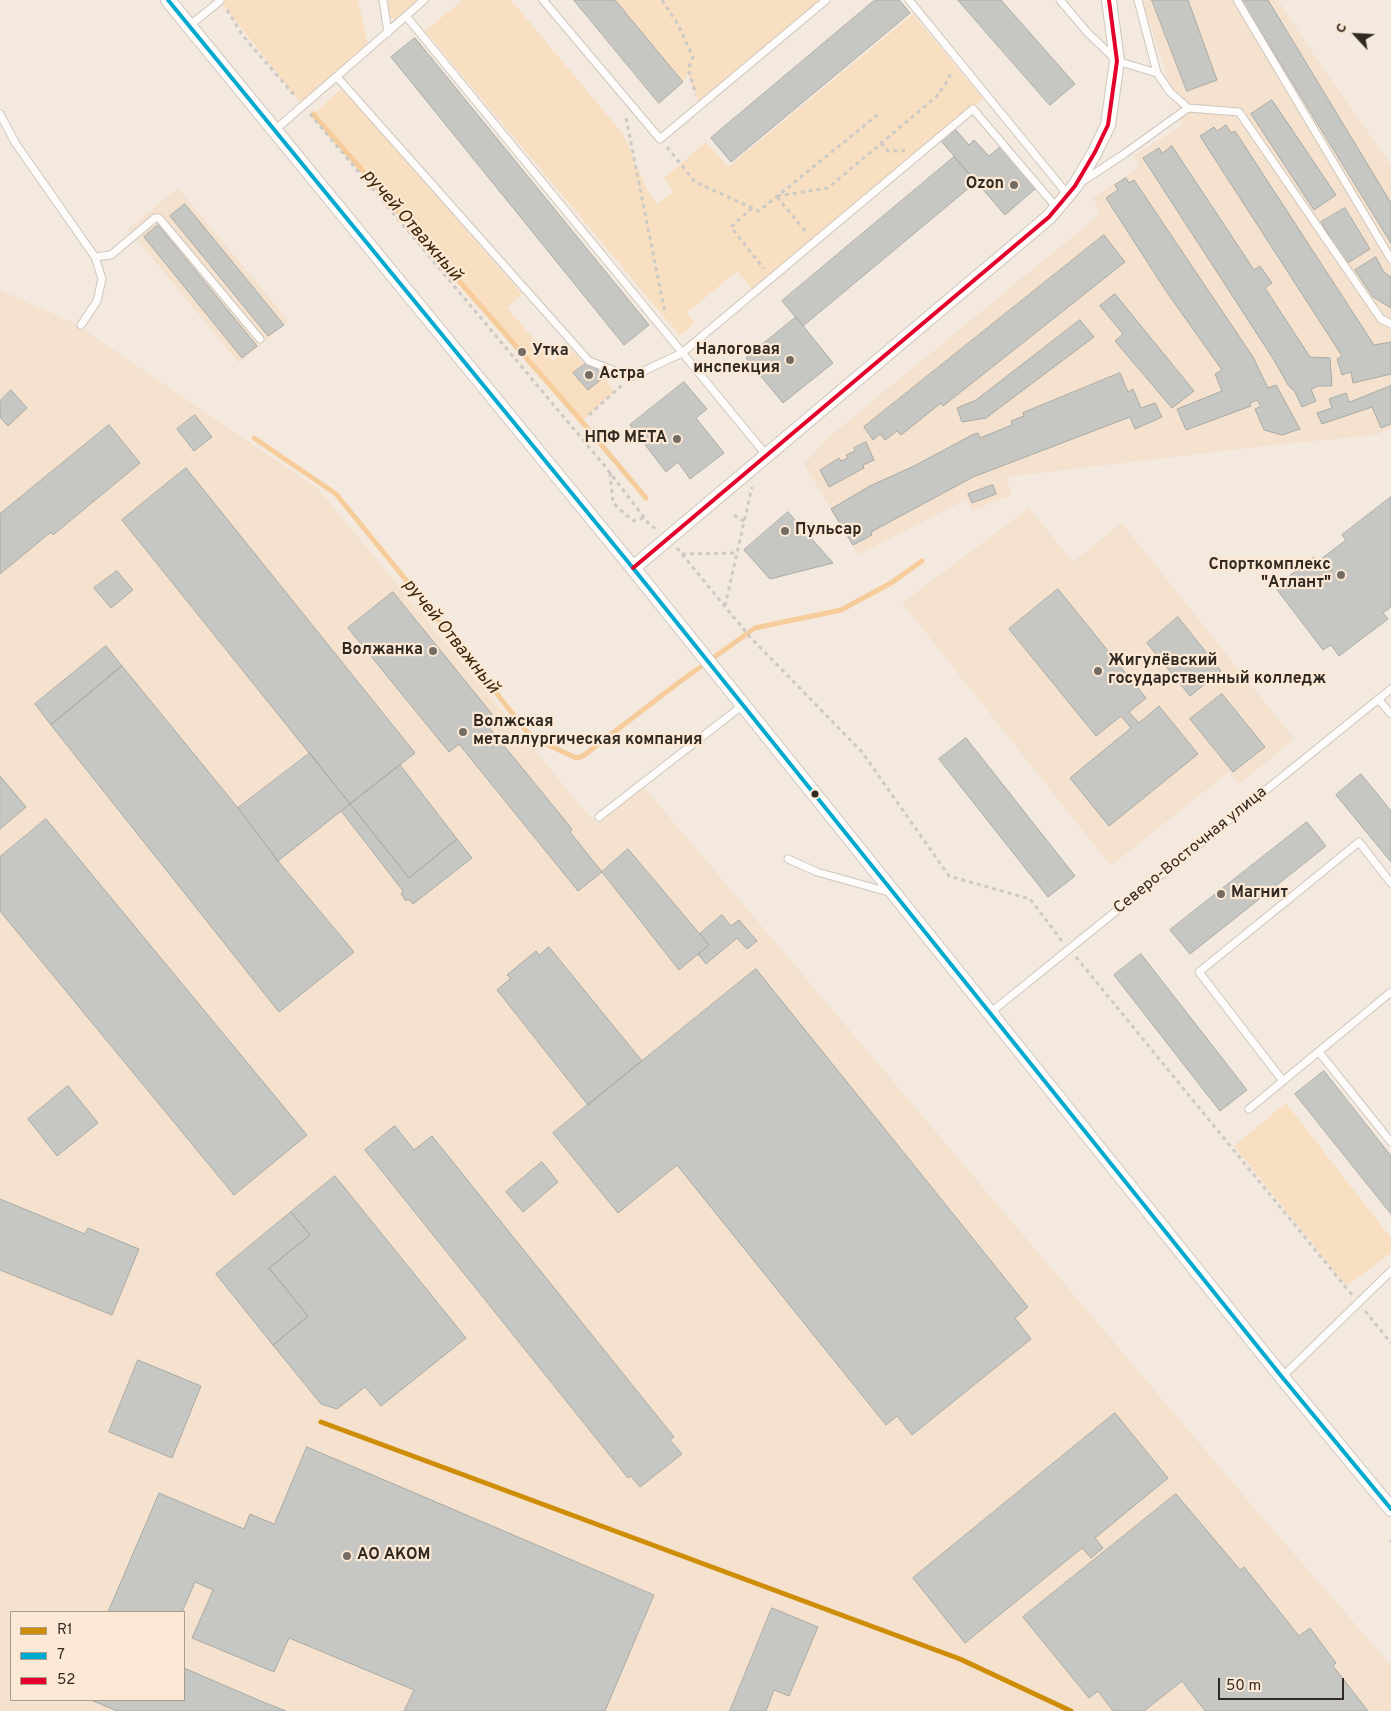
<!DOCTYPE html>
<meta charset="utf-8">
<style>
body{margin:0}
#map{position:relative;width:1391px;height:1711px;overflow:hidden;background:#f3e9de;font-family:Overpass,sans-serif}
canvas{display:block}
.legend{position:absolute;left:10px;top:1611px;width:175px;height:90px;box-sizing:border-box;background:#fce9d5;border:1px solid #ab9d8d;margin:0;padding:6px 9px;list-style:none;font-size:15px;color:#312a22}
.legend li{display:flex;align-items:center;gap:10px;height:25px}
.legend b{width:25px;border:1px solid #ab9d8d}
.north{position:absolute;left:1331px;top:10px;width:50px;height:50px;-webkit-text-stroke:4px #fce9d5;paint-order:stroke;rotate:295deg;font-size:14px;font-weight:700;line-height:20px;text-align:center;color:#312a22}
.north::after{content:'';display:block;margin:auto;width:18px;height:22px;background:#312a22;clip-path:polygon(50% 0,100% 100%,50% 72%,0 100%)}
.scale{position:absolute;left:1218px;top:1678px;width:126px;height:22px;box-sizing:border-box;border:2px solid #312a22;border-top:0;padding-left:6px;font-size:15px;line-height:18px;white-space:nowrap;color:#312a22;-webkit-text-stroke:4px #fce9d5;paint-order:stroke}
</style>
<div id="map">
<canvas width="1391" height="1711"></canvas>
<ul class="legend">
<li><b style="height:6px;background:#cf8d07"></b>R1</li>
<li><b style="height:6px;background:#00a9ce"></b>7</li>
<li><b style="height:6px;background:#e4002b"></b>52</li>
</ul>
<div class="north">С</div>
<div class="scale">50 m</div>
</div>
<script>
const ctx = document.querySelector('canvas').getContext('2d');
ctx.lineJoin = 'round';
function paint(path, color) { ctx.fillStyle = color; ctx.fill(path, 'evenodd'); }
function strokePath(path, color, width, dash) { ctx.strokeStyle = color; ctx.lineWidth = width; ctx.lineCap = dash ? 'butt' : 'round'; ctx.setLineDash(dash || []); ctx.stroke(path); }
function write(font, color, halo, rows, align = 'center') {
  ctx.font = font + ' Overpass,sans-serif'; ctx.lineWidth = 4.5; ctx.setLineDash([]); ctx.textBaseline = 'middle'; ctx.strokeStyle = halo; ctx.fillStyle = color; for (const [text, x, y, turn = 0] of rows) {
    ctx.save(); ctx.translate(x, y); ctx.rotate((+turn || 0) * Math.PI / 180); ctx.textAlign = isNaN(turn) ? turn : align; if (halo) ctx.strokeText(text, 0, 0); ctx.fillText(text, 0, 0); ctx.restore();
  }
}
paint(new Path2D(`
 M1142,0H1278L1310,49L1391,165V428L1376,435L1265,446L1006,477L1012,495L972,511L967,499L858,555L804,464L830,436L1100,214L1093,198L1139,167L1134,156L1183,125Z
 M178,188L289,321L239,363L128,229Z
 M0,290L74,323L317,488L596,824L643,786L1262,1517L1391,1665V1711H0ZM11,1612H184V1700H11Z
 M1029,508L1073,562L1122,523L1294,739L1239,784L1229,772L1111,866L902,603Z`), '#f4e2cf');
paint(new Path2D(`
 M219,0H358L369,49L302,105Z
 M388,0H416L417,3L399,21L389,17Z
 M463,0H511L623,134L648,192L658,204L674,191L664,178L706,142L728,167L913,14L983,99L753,290L737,271L687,313L695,323L680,336L425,31Z
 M615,0H826L700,105L688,74L683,82Z
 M342,88L522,294L507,308L553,361L569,347L584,364L574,373L588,390L604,377L614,392L582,421L313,114Z
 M1286,1103L1391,1238V1253L1346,1286L1234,1146Z`), '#f9dfc2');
strokePath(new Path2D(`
 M313,114L578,417L646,498
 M254,438L336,494L450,634L527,732L534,738L576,758L583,756L678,683L755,628L841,610L891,583L922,561`), '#f6cc9b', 5);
const building = new Path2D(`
 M574,0H615L683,82L659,103Z
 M875,0H899L910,13L731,162L711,138Z
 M958,0H1001L1075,84L1050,105Z
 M1152,0H1188L1217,80L1187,91Z
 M1242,0H1268L1391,203V243Z
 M415,38L649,325L624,345L391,57Z
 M1272,100L1336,195L1314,210L1251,114Z
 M1226,125L1231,133L1235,131L1374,345L1391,342V374L1353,383L1351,372L1342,375L1337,359L1342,356L1200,136L1214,127L1217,131Z
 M955,129L969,145L974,140L989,156L1000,147L1036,188L1005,215L941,141Z
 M1172,146L1254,270L1260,266L1272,283L1265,288L1310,357L1330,358L1332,386H1318L1311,389L1316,401L1302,407L1295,392L1288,385L1274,360L1143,158L1159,148L1162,153Z
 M954,157L976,182L803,326L782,301Z
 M1126,178L1129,183L1134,180L1253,357L1268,388L1276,385L1300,429L1282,435L1264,430L1255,409L1261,406L1257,400L1250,403L1251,406L1186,430L1177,409L1222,391L1215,374L1222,370L1166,291L1106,198L1118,190L1115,185Z
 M185,204L284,325L268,336L170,216Z
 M1345,208L1370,249L1346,264L1321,222Z
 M158,225L257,346L242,358L144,237Z
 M1104,235L1125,262L943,406L941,403L901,435L897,431L885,440L880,434L873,440L864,427Z
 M1376,257L1383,271L1391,277V308L1373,297L1355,270Z
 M1115,294L1194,391L1172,408L1115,341L1123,334L1100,306Z
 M796,317L833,363L783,403L746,358Z
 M1080,320L1094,337L986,418L962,422L957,408L976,400Z
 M589,361L604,377L588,390L573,373Z
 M1120,373L1128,392L1133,389L1141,408L1155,403L1162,417L1135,429L1130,417L973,477L871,532L872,535L853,545L831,509L870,486L914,466L972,435L978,433L980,438L1012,425L1011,421L1024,416L1023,413Z
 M684,382L707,409L696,418L724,453L690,479L678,462L666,472L630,425Z
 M1391,386V424L1381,428L1372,407L1322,424L1317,413L1332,408L1329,399L1346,393L1349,402Z
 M11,390L27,408L8,426L0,417V401Z
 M195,415L212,437L194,451L177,429Z
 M109,425L140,463L53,535L51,532L0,574V514Z
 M866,442L874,460L863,465L864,468L829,487L820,470L839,458L841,461L848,458L846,455L855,451L854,448Z
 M186,468L415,753L350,804L122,520Z
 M993,485L996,494L972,503L968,494Z
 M1391,497V607L1383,613L1388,619L1339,656L1331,645L1323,650L1275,587L1314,557L1317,562L1346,540L1342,535Z
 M788,512L833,563L770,579L744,550Z
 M117,571L133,590L111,608L94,588Z
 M1058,589L1146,698L1129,712L1139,723L1159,706L1198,754L1109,826L1070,778L1131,728L1121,716L1096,736L1009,629Z
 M393,592L492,714L483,720L572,829L570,832L602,872L578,891L459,744L449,752L348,628Z
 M1178,617L1221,671L1190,696L1147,643Z
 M106,646L122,666L51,725L35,704Z
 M122,666L238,808L278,861L354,952L279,1012L51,725Z
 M1222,694L1265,747L1233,772L1190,719Z
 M966,738L1075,876L1048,897L939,759Z
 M310,753L350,804L278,861L238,808Z
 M400,765L457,839L409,878L350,804Z
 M1361,774L1391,811V862L1336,795Z
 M0,776L26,807L0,829Z
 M350,804L409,878L457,839L472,858L413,904L408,899L406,901L401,894L403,891L342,812Z
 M46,819L307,1135L234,1195L0,911V857Z
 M1307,822L1326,846L1190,954L1170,930Z
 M628,849L709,945L679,970L602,872Z
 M722,915L731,926L739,920L757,941L747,949L737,938L706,964L698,954L709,945L700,934Z
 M549,947L642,1061L588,1105L497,990L511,978L507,975L536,951L539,955Z
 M1141,954L1247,1090L1220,1111L1114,975Z
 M756,969L1028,1307L1015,1318L1031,1339L912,1435L897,1416L886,1425L677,1165L618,1213L553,1133Z
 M1324,1071L1391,1156V1214L1295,1094Z
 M68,1086L98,1123L57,1156L28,1119Z
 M395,1126L414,1150L432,1136L674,1437L670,1440L682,1454L640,1487L631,1476L628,1478L365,1150Z
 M542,1162L558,1182L523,1212L506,1192Z
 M335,1176L466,1338L381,1406L365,1387L337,1409L321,1404L273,1345L308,1316L269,1268L310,1235L291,1212Z
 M0,1199L85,1234L88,1228L139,1249L112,1315L0,1270Z
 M291,1212L310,1235L269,1268L308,1316L273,1345L216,1274Z
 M138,1360L201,1386L172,1458L109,1432Z
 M1115,1413L1168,1478L1095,1538L1103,1548L1091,1558L1082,1548L965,1643L913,1578Z
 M307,1447L654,1595L605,1711H404L414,1690L289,1638L274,1672L192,1638L213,1590L195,1582L182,1612H108L159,1493L244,1529L250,1514L274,1524Z
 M1176,1494L1240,1570L1244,1567L1299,1636L1310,1628L1336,1663L1333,1666L1368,1711H1205L1182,1681L1144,1711H1113L1098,1691L1089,1698L1023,1617Z
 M772,1608L818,1627L789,1696L774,1690L766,1711H730Z
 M184,1668L263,1702L286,1711H117L91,1700H184Z`);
paint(building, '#c6c7c2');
strokePath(building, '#aaaba6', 1);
const lane = new Path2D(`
 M383,0L388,33
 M543,0L660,139L826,0
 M909,0L1068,195
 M1060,0L1087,32L1117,61L1157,73L1170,92L1188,108L1239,112L1381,319L1391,324
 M1138,0L1157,73
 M1237,0L1391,259
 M406,16L424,0
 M189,26L220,1
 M337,77L589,361L631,377L682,353L973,109L1057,208
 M0,114L16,144L95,257L111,255L155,218H159L260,339
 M275,130L406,16L767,456
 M1080,183L1124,154L1188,108
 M81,325L97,301L102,279L95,257
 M1378,699L1391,714
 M599,817L743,705
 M788,859L817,872L892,893
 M990,1013L1391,689
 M1319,1052L1391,1142
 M1283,1081L1199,972L1359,842L1391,883
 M1249,1109L1391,992
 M1282,1377L1391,1271`);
const street = new Path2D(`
 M168,0L633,568L1282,1377L1391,1509
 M633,568L1049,217L1075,186L1095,152L1108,125L1117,61L1109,0`);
strokePath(lane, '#cec6bd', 9);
strokePath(street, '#cec6bd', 16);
strokePath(new Path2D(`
 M662,0L677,23L693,57L688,69L696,95
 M227,10L243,36L296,97
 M310,114L604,465L649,524L656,529
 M626,118L665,313
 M881,143L888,151H905
 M667,147L695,182L759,211L881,112
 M777,196L828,188L936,97L946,83L952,71
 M777,197L807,233
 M752,208L731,227L764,269
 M589,415L623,384
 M610,473L613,503L633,521L644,518
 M734,515L744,521
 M677,548L750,637L862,752L949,876L1030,899L1062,941
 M682,554L737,553
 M725,606L752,487
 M1076,957L1352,1295
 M1365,1311L1391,1343
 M1391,1540V1542`), '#cdcac6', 3, [4, 4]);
strokePath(lane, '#fdfcfa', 7);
strokePath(street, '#fdfcfa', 14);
strokePath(new Path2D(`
 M168,0L633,568L1282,1377L1391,1509`), '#00a9ce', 4);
strokePath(new Path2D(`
 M633,568L1049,217L1075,186L1095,152L1108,125L1117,61L1109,0`), '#e4002b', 4);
strokePath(new Path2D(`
 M321,1422L960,1659L1071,1711`), '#cf8d07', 5);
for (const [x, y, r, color] of [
 [1014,185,5,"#756d64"],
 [522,352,5,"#756d64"],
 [790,360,5,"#756d64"],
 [589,375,5,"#756d64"],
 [677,439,5,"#756d64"],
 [785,531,5,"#756d64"],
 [1341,575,5,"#756d64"],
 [433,651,5,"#756d64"],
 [1098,671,5,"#756d64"],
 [463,732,5,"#756d64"],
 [815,794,4.5,"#312a22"],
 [1221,894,5,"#756d64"],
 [347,1556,5,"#756d64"]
]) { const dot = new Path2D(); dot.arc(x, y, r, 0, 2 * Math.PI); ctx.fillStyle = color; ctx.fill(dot); strokePath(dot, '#fce9d5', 2); }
write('bold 16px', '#312a22', '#fce9d5', [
 ["Ozon",1004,185,"right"],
 ["Налоговая",780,351,"right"],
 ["инспекция",780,369,"right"],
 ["Утка",532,352],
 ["Астра",599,375],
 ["НПФ МЕТА",667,439,"right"],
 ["Пульсар",795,531],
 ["Спорткомплекс",1331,566,"right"],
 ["\"Атлант\"",1331,584,"right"],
 ["Волжанка",423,651,"right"],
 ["Жигулёвский",1108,662],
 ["государственный колледж",1108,680],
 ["Волжская",473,723],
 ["металлургическая компания",473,741],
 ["Магнит",1231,894],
 ["АО АКОМ",357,1556]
], 'left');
write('16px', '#312a22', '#fce9d5', [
 ["Северо-Восточная улица",1191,851,-39]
]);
write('italic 18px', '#3d270a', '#fce9d5', [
 ["ручей Отважный",411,226,49],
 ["ручей Отважный",450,637,51]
]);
</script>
